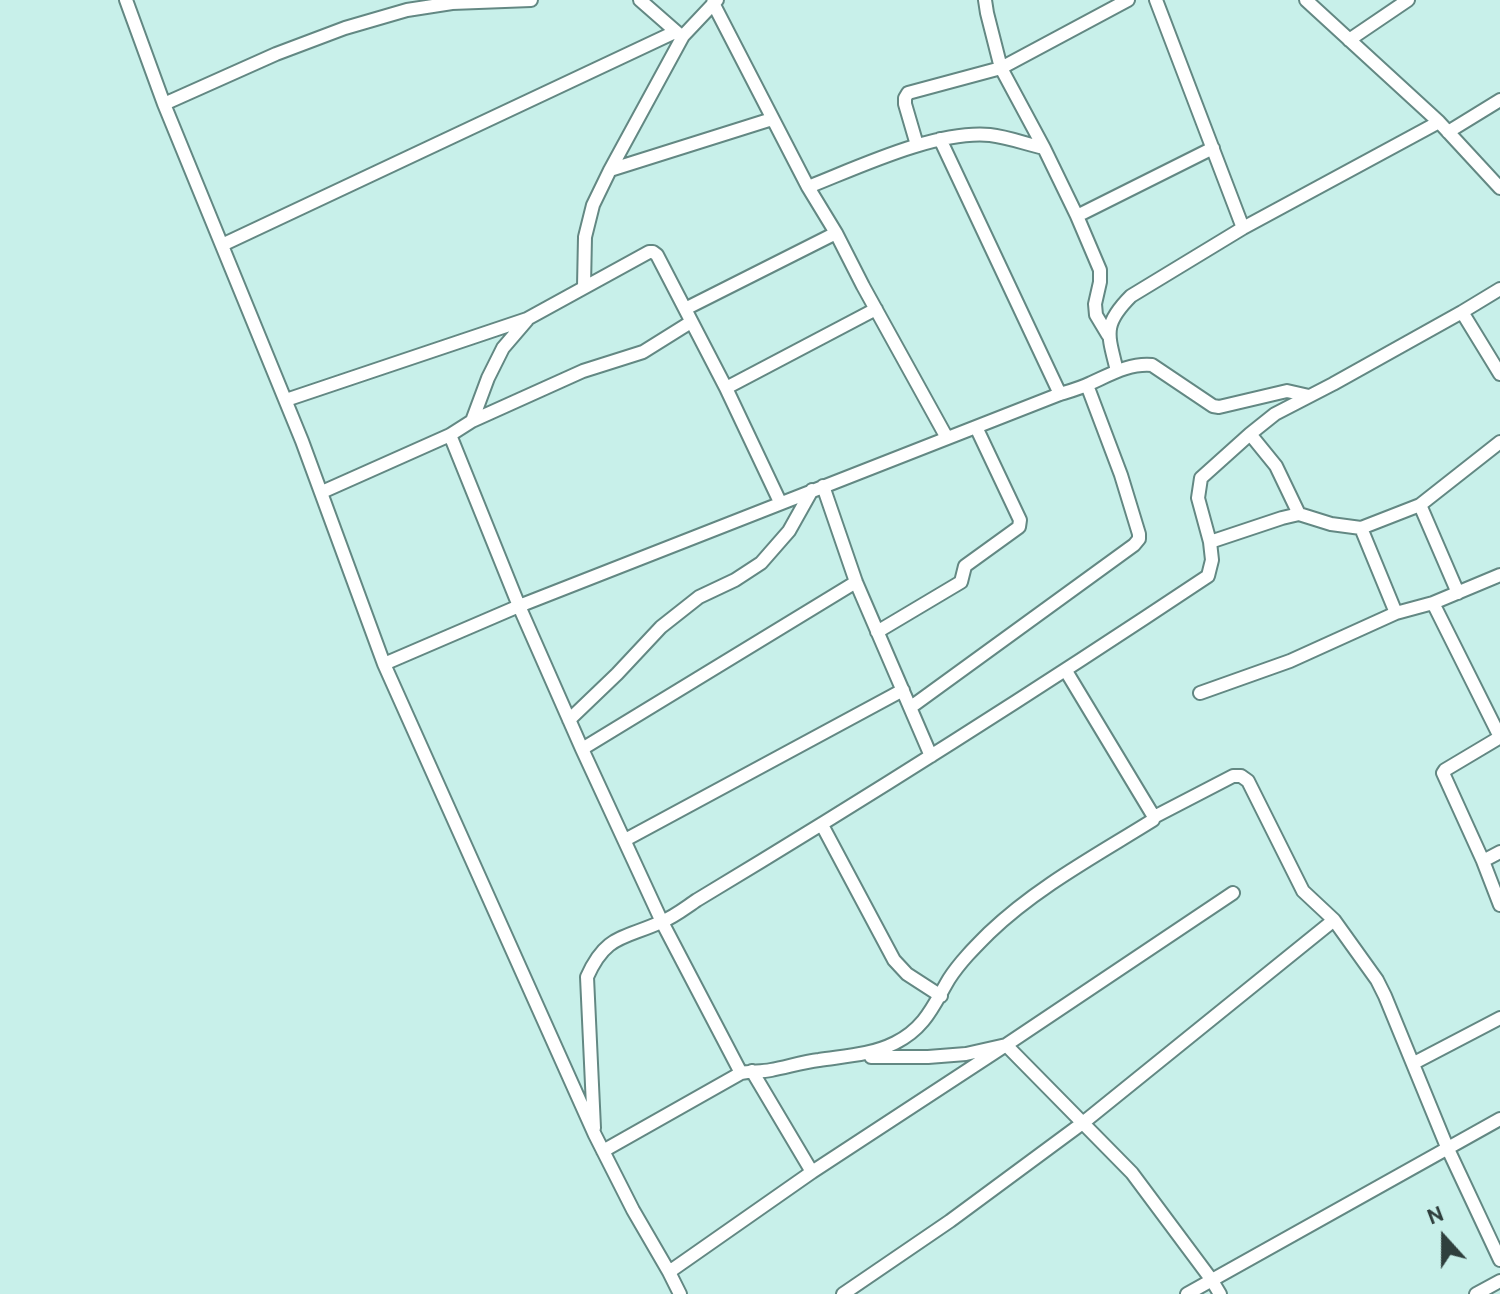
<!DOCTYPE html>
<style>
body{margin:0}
#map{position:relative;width:1500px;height:1294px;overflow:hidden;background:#c8f0ea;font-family:Cabin,sans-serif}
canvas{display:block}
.north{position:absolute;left:1404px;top:1198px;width:80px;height:80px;-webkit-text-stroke:6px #c8f0ea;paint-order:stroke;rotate:339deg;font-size:22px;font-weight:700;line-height:32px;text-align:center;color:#2f3f3d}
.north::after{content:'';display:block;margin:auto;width:28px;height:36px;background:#2f3f3d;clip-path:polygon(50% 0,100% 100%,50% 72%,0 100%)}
</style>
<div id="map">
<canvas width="1500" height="1294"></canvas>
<div class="north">N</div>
</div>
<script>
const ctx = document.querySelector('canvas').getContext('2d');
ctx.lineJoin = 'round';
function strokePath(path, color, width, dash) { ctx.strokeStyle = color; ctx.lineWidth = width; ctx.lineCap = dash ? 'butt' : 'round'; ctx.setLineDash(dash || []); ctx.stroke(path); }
const minor = new Path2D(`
 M126,0L164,104L302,441L384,664L595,1135L633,1210L669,1272L680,1294
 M640,0L680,35
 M985,0L987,13L1001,68L1044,148L1077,216L1100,270V282L1095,304L1096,315L1108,335
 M1156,0L1243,228
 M1306,0L1439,122L1500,188
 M713,3L808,187L836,233L863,286L947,438
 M1349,40L1408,0
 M164,104L276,54L345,28L407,10L452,3L531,0
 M1448,132L1500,100
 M940,139L1060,394
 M917,145L905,104V98L908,93L1001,68L1128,0
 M610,170L772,119
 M808,187C859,167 936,130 990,135C1008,137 1026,144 1044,148
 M1077,216L1213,148
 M222,245L675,32
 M584,286L585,237L593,205L610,170L683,36L717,0
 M685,309L836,233
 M1462,312L1500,374
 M1117,371C1108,334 1102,325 1131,296L1243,228L1439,122
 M726,388L876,309
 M286,400L527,319L649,252H653L657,255L726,388L780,502
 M472,421L488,378L503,348L527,320
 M1250,434L1276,466L1299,514
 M450,435L519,606L582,749L662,922L741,1073
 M823,486L856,582L931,756
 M322,492L450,435L472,421L583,371L643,352L691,322
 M1420,505L1458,593
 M1361,528L1396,613
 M1210,542L1282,518L1299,514L1331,524L1361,528L1420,505L1500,442
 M1433,603L1499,735L1497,739L1445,770L1443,773L1483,861L1500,905
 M877,632L961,582L965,566L1019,527L1020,520L976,427
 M384,664L519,606L1060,394C1070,391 1081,388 1091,383C1111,374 1130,363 1152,365L1213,406L1219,407L1287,391L1309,396
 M1066,671L1154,817
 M1200,693L1290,661L1396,613L1433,603L1500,575
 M911,707L1134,545L1139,539V534L1121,475L1087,385
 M569,720L617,674L661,627L699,597L735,580L761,563L789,531L812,490
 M582,749L856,582
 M822,825L894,960L907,974L941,996
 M625,840L903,690
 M1483,861L1500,852
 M871,1057H928L966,1054L1006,1045L1132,1173L1211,1279L1220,1294
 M1414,1063L1500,1018
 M752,1071L812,1172
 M594,1128L587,977C606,934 624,939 661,922C674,917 685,908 697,900C870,796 1040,688 1208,576L1212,560L1210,542L1198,498L1201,478L1250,434L1275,414L1333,384L1462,312L1500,289
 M603,1151L741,1073C751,1071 761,1072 771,1070C787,1067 803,1062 819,1060C845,1056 871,1055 895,1043C925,1028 933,1006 949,979C960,962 974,948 989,933C1037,887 1097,855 1153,820L1154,817L1233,776H1241L1248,781L1303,891L1334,920L1377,980L1385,996L1447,1147L1500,1260
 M669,1272L812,1172L1006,1045L1233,893
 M843,1294L950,1221L1084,1122L1334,920
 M1187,1294L1500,1119
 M1476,1294L1500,1281`);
strokePath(minor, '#638883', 16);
strokePath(minor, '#fff', 12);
</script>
